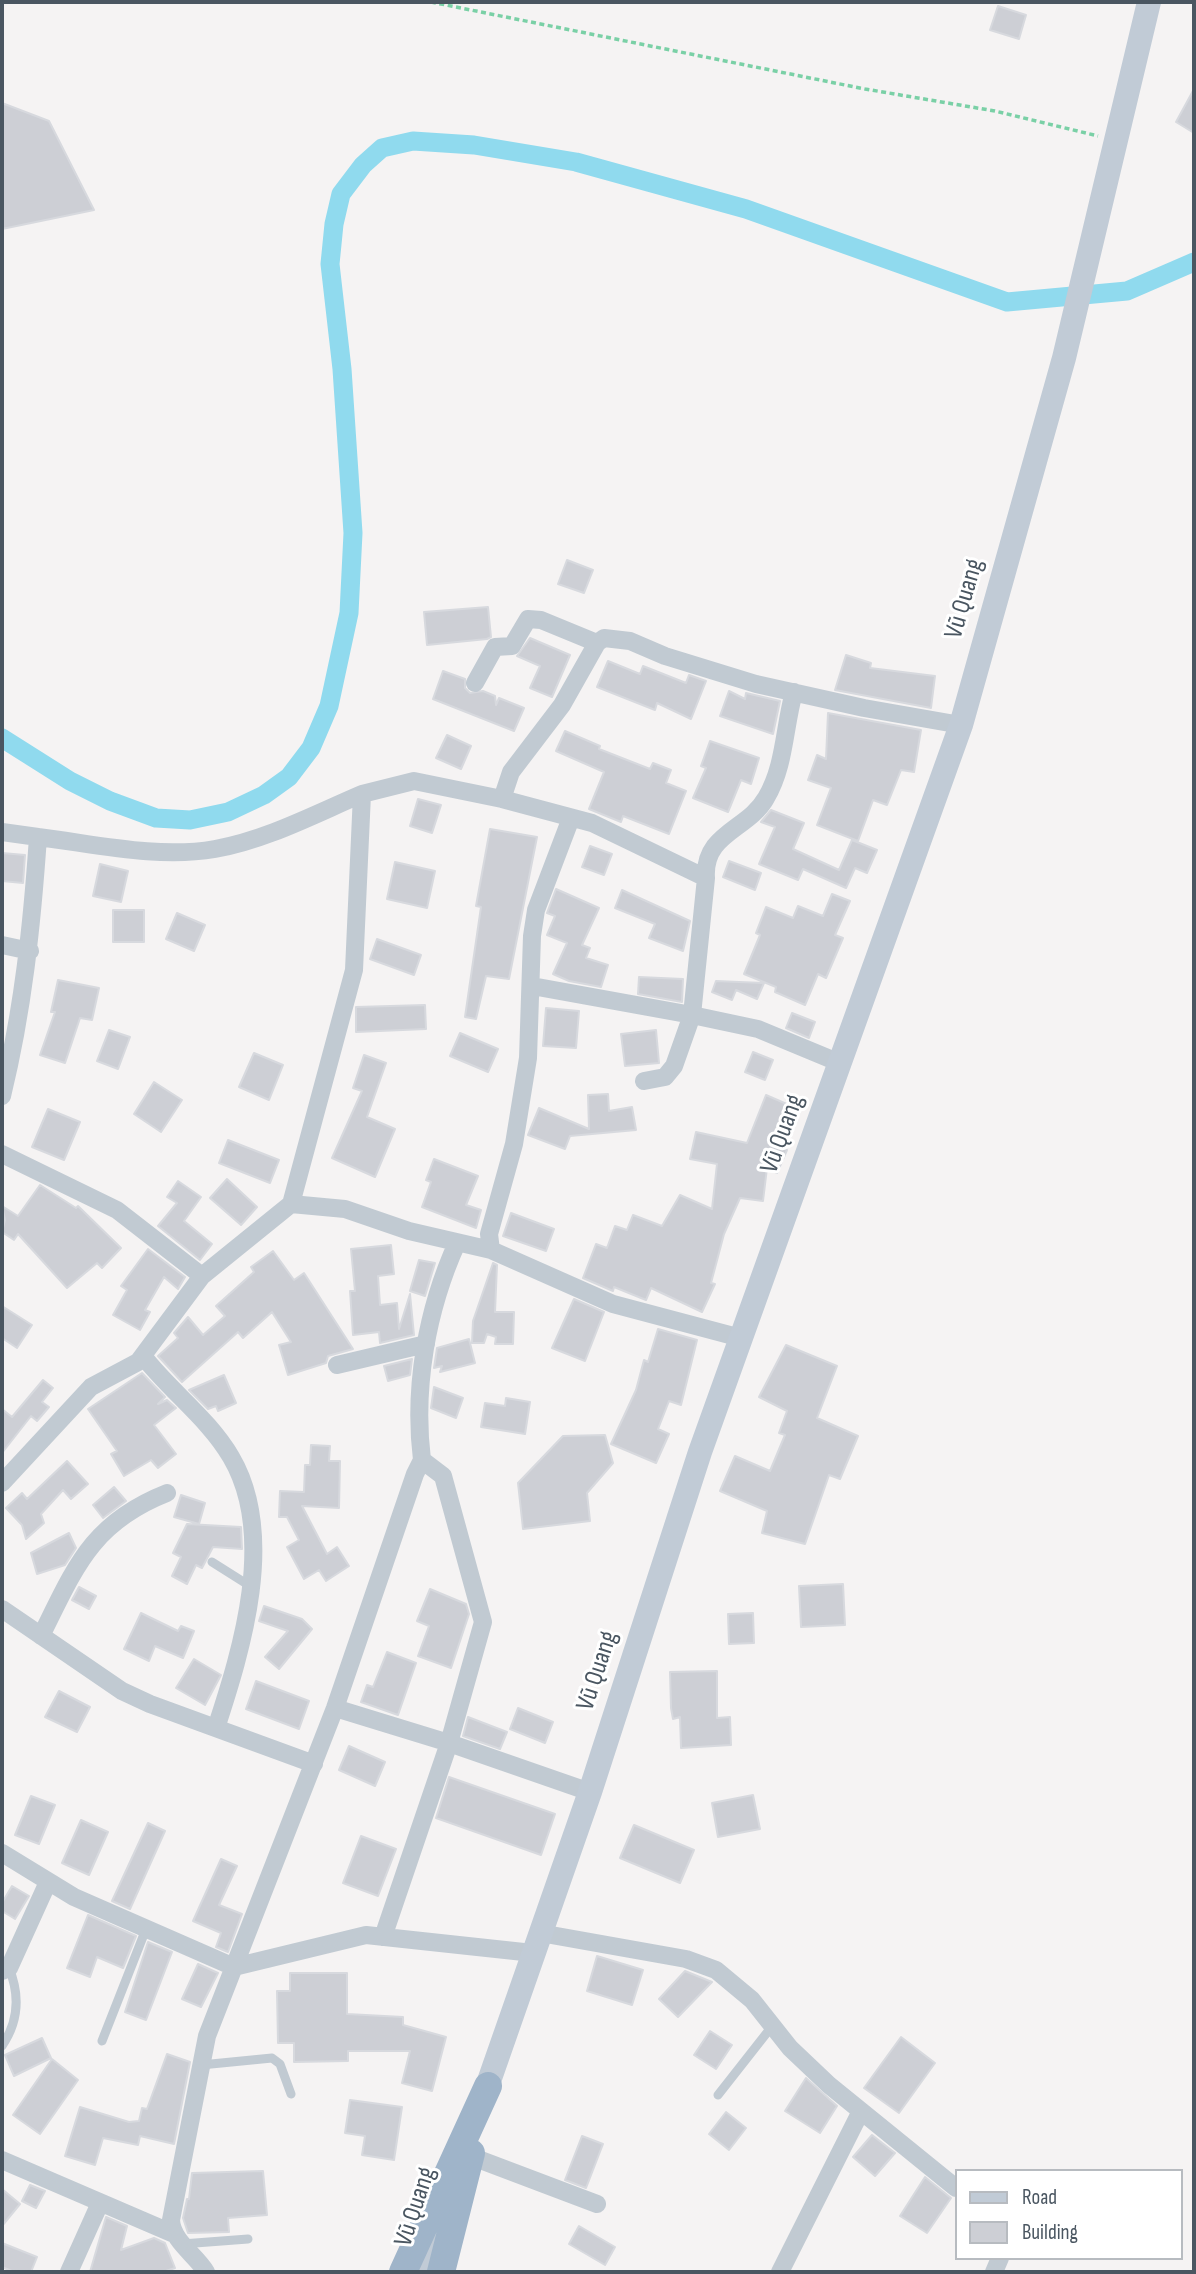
<!DOCTYPE html>
<meta charset="utf-8">
<style>
body{margin:0}
#map{position:relative;width:1196px;height:2274px;overflow:hidden;background:#f5f3f3;font-family:"Sofia Sans Condensed",sans-serif}
canvas{display:block}
.frame{position:absolute;inset:0;border:4px solid #4a5661;pointer-events:none}
.legend{position:absolute;left:955px;top:2169px;width:228px;height:91px;box-sizing:border-box;background:#fff;border:2px solid #b7bbc0;margin:0;padding:9px 12px;list-style:none;font-size:21px;color:#4a5661}
.legend li{display:flex;align-items:center;gap:14px;height:35px}
.legend b{width:35px;border:2px solid #b7bbc0}
</style>
<div id="map">
<canvas width="1196" height="2274"></canvas>
<div class="frame"></div>
<ul class="legend">
<li><b style="height:9px;background:#c1cbd6"></b>Road</li>
<li><b style="height:19px;background:#cdcfd5"></b>Building</li>
</ul>
</div>
<script>
const ctx = document.querySelector('canvas').getContext('2d');
ctx.lineJoin = 'round';
function strokePath(path, color, width, dash) { ctx.strokeStyle = color; ctx.lineWidth = width; ctx.lineCap = dash ? 'butt' : 'round'; ctx.setLineDash(dash || []); ctx.stroke(path); }
function paint(path, color) { ctx.fillStyle = color; ctx.fill(path, 'evenodd'); }
function write(font, color, halo, rows, align = 'center') {
  ctx.font = font + ' "Sofia Sans Condensed",sans-serif'; ctx.lineWidth = 6; ctx.setLineDash([]); ctx.textBaseline = 'middle'; ctx.strokeStyle = halo; ctx.fillStyle = color; for (const [text, x, y, turn = 0] of rows) {
    ctx.save(); ctx.translate(x, y); ctx.rotate((+turn || 0) * Math.PI / 180); ctx.textAlign = isNaN(turn) ? turn : align; if (halo) ctx.strokeText(text, 0, 0); ctx.fillText(text, 0, 0); ctx.restore();
  }
}
strokePath(new Path2D(`
 M2,738L70,781L110,801L156,818L190,820L228,812L264,795L289,777L311,748L329,706L349,613L353,533L342,369L330,264L334,224L341,194L363,165L382,148L413,141L474,145L576,162L746,209L1007,302L1127,291L1194,262`), '#90daee', 19);
const building = new Path2D(`
 M998,6L1026,15L1019,39L990,30Z
 M1194,89V133L1176,122Z
 M2,103L49,121L94,210L2,229Z
 M567,560L593,570L584,593L558,584Z
 M488,607L491,637L487,639L427,645L424,612Z
 M530,638L570,655L552,697L530,688L540,666L517,656Z
 M846,655L871,663L870,668L935,676L931,708L835,690Z
 M608,661L640,674L643,666L686,683L689,675L706,681L691,719L657,703L655,710L597,687Z
 M443,671L465,679V688L470,693L483,691L495,696L496,705L499,698L524,708L514,731L433,699Z
 M729,691L745,699L746,693L780,701L773,734L720,716Z
 M828,713L921,730L914,772L901,770L887,805L873,800L858,841L817,825L831,788L808,780L817,755L826,759Z
 M565,731L600,746L599,749L650,769L653,763L671,770L666,783L686,791L669,834L623,816L621,822L589,809L604,772L556,751Z
 M447,735L471,746L461,769L436,758Z
 M710,741L759,758L751,784L741,780L728,812L693,798L706,768L701,766Z
 M418,799L441,805L432,833L410,826Z
 M771,810L804,823L793,849L839,870L852,840L877,850L867,873L855,868L846,888L803,869L798,880L759,864L775,827L761,822Z
 M490,829L537,837L509,979L486,976L476,1019L465,1017L481,907L476,906Z
 M590,846L612,854L604,875L582,867Z
 M2,853L25,855L23,883L2,881Z
 M729,861L761,873L755,890L723,877Z
 M395,862L435,871L427,908L387,899Z
 M100,864L128,871L121,902L93,896Z
 M556,889L599,908L582,945L590,948L586,958L608,965L601,987L569,981L553,974L567,943L547,935L555,916L547,913Z
 M622,890L690,921L683,951L649,938L655,924L615,908Z
 M832,894L850,901L835,935L843,938L826,978L818,974L805,1005L775,992L776,987L744,974L760,935L756,933L766,907L793,918L798,906L823,916Z
 M113,910H144V942H113Z
 M177,913L205,925L194,951L166,939Z
 M377,939L421,955L414,975L370,959Z
 M639,977L683,979L682,1002L638,994Z
 M58,980L99,988L92,1020L80,1018L65,1063L40,1055L55,1012H51Z
 M716,981L739,982L764,983L757,999L736,990L732,1000L712,992Z
 M425,1005L426,1029L356,1032V1007Z
 M546,1008L579,1011L576,1048L543,1046Z
 M792,1013L815,1022L809,1038L786,1028Z
 M109,1030L130,1037L118,1069L97,1061Z
 M656,1030L659,1063L625,1066L621,1034Z
 M460,1033L498,1049L488,1072L450,1056Z
 M753,1052L773,1060L765,1080L745,1072Z
 M254,1053L283,1065L269,1100L239,1087Z
 M364,1055L386,1063L367,1117L395,1129L375,1177L332,1158L362,1091L353,1088Z
 M154,1082L182,1100L161,1132L134,1114Z
 M608,1094L609,1111L632,1107L636,1130L570,1136L565,1149L528,1135L539,1108L589,1129L588,1095Z
 M766,1095L789,1105L772,1143L787,1150L777,1173L767,1168L763,1201L740,1198L724,1234L711,1283L715,1284L702,1312L651,1288L646,1300L614,1287L613,1291L583,1278L596,1244L607,1248L615,1226L627,1230L633,1215L662,1226L680,1195L712,1209L717,1164L690,1159L696,1132L747,1143Z
 M48,1109L80,1122L64,1160L32,1147Z
 M228,1140L279,1160L270,1183L219,1163Z
 M434,1159L478,1176L466,1205L481,1210L476,1228L422,1207L431,1182L426,1180Z
 M227,1179L257,1207L241,1225L210,1198Z
 M178,1181L201,1197L184,1221L212,1244L200,1260L158,1226L177,1203L167,1197Z
 M40,1185L76,1208L78,1206L121,1248L102,1268L97,1263L67,1288L18,1234L14,1240L2,1232L5,1220L2,1206L18,1216Z
 M511,1213L554,1229L546,1251L503,1236Z
 M391,1245L394,1274L378,1276L380,1305L397,1303L399,1329L410,1294L414,1335L380,1343L379,1332L353,1335L350,1291H355L351,1249Z
 M148,1249L185,1277L178,1289L164,1277L145,1310L150,1312L140,1330L113,1315L127,1290L121,1286Z
 M273,1251L294,1280L304,1273L353,1349L328,1356L326,1363L288,1375L279,1345L291,1342L272,1312L243,1338L238,1332L182,1382L158,1356L178,1338L174,1333L188,1317L203,1335L225,1316L216,1306L254,1272L251,1267Z
 M419,1260L435,1263L425,1296L410,1291Z
 M493,1263L497,1265L495,1312H514L513,1344H495L496,1337L487,1334L484,1343H472L473,1321Z
 M574,1299L604,1312L585,1361L552,1348Z
 M2,1306L32,1325L17,1348L2,1338Z
 M658,1329L697,1340L681,1405L669,1401L658,1429L669,1434L656,1463L611,1444L636,1390L644,1360L648,1362Z
 M469,1339L475,1363L440,1372L442,1366L434,1368L437,1348Z
 M786,1345L837,1366L817,1418L858,1436L840,1479L829,1475L805,1544L762,1533L767,1511L720,1491L735,1456L770,1471L785,1435L779,1433L787,1411L759,1397Z
 M412,1359L410,1375L388,1381L384,1366Z
 M142,1373L165,1397L158,1404L167,1400L176,1408L154,1425L176,1454L158,1468L151,1460L124,1476L111,1454L117,1451L88,1409Z
 M224,1375L236,1403L218,1411L216,1406L208,1409L189,1390Z
 M43,1380L53,1388L42,1402L49,1407L37,1421L31,1416L2,1453V1409L12,1417Z
 M434,1387L463,1398L456,1418L431,1408Z
 M506,1398L530,1402L525,1434L481,1427L485,1403L505,1406Z
 M605,1435L613,1463L587,1493L590,1521L523,1529L518,1483L563,1436Z
 M311,1445L330,1446L329,1461H340L339,1508L302,1506L327,1554L337,1547L349,1566L326,1581L319,1570L304,1579L287,1547L299,1540L287,1517H279L280,1491L304,1492L305,1465H310Z
 M67,1461L88,1484L71,1499L63,1490L41,1514L44,1523L26,1539L22,1525L6,1508L22,1493L27,1499Z
 M114,1487L126,1501L103,1518L93,1505Z
 M181,1495L205,1503L199,1524L174,1517Z
 M187,1524L241,1527L242,1549L213,1547L202,1568L196,1565L187,1584L172,1576L181,1557L173,1553Z
 M69,1533L76,1548L65,1565L37,1574L31,1553Z
 M843,1584L845,1625L801,1627L799,1586Z
 M79,1587L96,1596L89,1609L72,1600Z
 M430,1589L466,1604L469,1614L451,1668L418,1656L429,1626L417,1621Z
 M264,1606L302,1619L312,1629L279,1669L265,1657L288,1631L259,1621Z
 M141,1613L178,1631L181,1626L194,1631L183,1658L155,1646L149,1661L124,1649Z
 M753,1613L754,1643L729,1644L728,1614Z
 M387,1652L416,1663L398,1715L361,1702L367,1685L373,1687Z
 M194,1659L221,1675L205,1705L176,1688Z
 M717,1671V1718L730,1717L731,1745L681,1748L680,1717L673,1719L671,1708L670,1672Z
 M256,1681L309,1701L299,1729L246,1709Z
 M59,1691L90,1707L77,1732L45,1717Z
 M518,1708L553,1722L545,1743L510,1729Z
 M468,1717L507,1732L500,1749L463,1736Z
 M349,1746L385,1762L375,1786L339,1770Z
 M449,1777L555,1814L541,1855L436,1818Z
 M753,1795L760,1829L718,1837L712,1803Z
 M31,1796L55,1805L39,1844L15,1835Z
 M81,1820L108,1832L89,1875L62,1863Z
 M148,1823L165,1831L130,1909L112,1901Z
 M634,1825L694,1850L680,1883L620,1858Z
 M361,1836L396,1849L378,1896L343,1883Z
 M221,1859L237,1866L219,1905L242,1914L228,1952L216,1947L221,1933L193,1921Z
 M12,1886L29,1896L15,1919L2,1911V1903Z
 M88,1915L136,1936L123,1968L97,1957L90,1977L67,1968Z
 M148,1942L172,1952L146,2020L125,2012Z
 M597,1956L643,1970L632,2005L587,1991Z
 M198,1964L218,1973L201,2007L182,1999Z
 M685,1971L712,1982L678,2017L659,1999Z
 M290,1973H347V2014L403,2017V2025L446,2037L432,2091L402,2083L410,2051H348V2061L294,2062V2043H278L277,1991H290Z
 M710,2031L732,2045L716,2069L694,2055Z
 M901,2037L935,2063L899,2113L864,2088Z
 M42,2038L51,2058L14,2076L5,2055Z
 M167,2054L190,2062L174,2144L140,2136L138,2145L103,2138L95,2165L65,2156L80,2107L129,2122L139,2121L142,2108L147,2109Z
 M52,2059L78,2080L40,2134L13,2115Z
 M806,2078L837,2106L820,2133L785,2111Z
 M350,2100L402,2107L394,2160L362,2155L365,2136L345,2133Z
 M726,2112L746,2128L729,2150L709,2134Z
 M872,2135L895,2153L875,2176L853,2157Z
 M582,2136L603,2144L586,2188L565,2180Z
 M263,2171L267,2215L228,2218L229,2232L188,2233L183,2218L187,2199H189L192,2173Z
 M925,2177L951,2198L927,2233L900,2216Z
 M30,2185L45,2191L36,2208L22,2201Z
 M2,2189L20,2204L2,2226Z
 M106,2217L127,2226L121,2250L154,2238L165,2243L175,2268L163,2272H90Z
 M579,2226L615,2247L605,2265L569,2244Z
 M2,2243L37,2257L31,2272H14L2,2267Z`);
paint(building, '#cdcfd5');
strokePath(building, '#d7d9de', 2);
strokePath(new Path2D(`
 M431,2L865,89L995,111L1098,136`), '#7ad0a6', 3.5, [5, 3.5]);
strokePath(new Path2D(`
 M212,1562L250,1586
 M102,2041L146,1929
 M2,2046C19,2021 20,1995 9,1968
 M201,2065L272,2058L280,2064L291,2094
 M718,2095L773,2025
 M182,2244L248,2239`), '#c1cad2', 9);
strokePath(new Path2D(`
 M475,683L495,647L512,646L528,619L541,620L597,643
 M502,799L511,772L562,705L597,643L604,638L630,641L665,656L756,684L864,708L961,725
 M2,832L38,837C32,925 23,1010 2,1096
 M38,837C95,844 158,859 215,849C266,840 315,814 362,794
 M706,878C703,833 748,830 766,798C785,766 784,728 794,692
 M2,945L30,951
 M532,986L692,1015L674,1066L665,1077L644,1081
 M2,1154L117,1210L202,1276
 M291,1204L345,1209L409,1231L491,1250L613,1304L741,1338
 M491,1250L489,1234L514,1144L528,1058L532,936L536,910L571,818
 M143,1356C170,1391 209,1419 231,1457C277,1535 242,1649 216,1728
 M337,1365L426,1344
 M422,1460C413,1387 427,1309 457,1243
 M2,1483L91,1387L138,1362L202,1276L291,1204L354,970L362,794L414,781L502,799L592,823L706,878L692,1015L758,1029L840,1063
 M2,1609L122,1691L150,1704L314,1764
 M41,1636C75,1568 91,1523 167,1493
 M335,1708L449,1743L590,1792
 M2,1853L74,1897L234,1967L366,1935L533,1953
 M540,1933L686,1959L716,1970L752,2000L790,2048L829,2085L956,2188
 M2,1971L9,1968L48,1882
 M470,2156L597,2204
 M2,2160L174,2234
 M69,2272L100,2203
 M206,2272C196,2255 172,2241 171,2220L207,2036L335,1708L415,1474L422,1460L443,1476L483,1622L449,1743L383,1937
 M780,2272L861,2111
 M994,2272L1000,2258`), '#c1cad2', 18);
strokePath(new Path2D(`
 M481,2104L590,1792L700,1452L961,725L1064,358L1149,2
 M425,2272L440,2228`), '#c1cbd6', 24);
strokePath(new Path2D(`
 M403,2272L488,2086
 M441,2272L471,2153`), '#9fb4c9', 28);
write('26px', '#4a5661', '#fff', [
 ["Vũ Quang",965,599,-74],
 ["Vũ Quang",783,1134,-70],
 ["Vũ Quang",598,1671,-72],
 ["Vũ Quang",416,2207,-72]
]);
</script>
